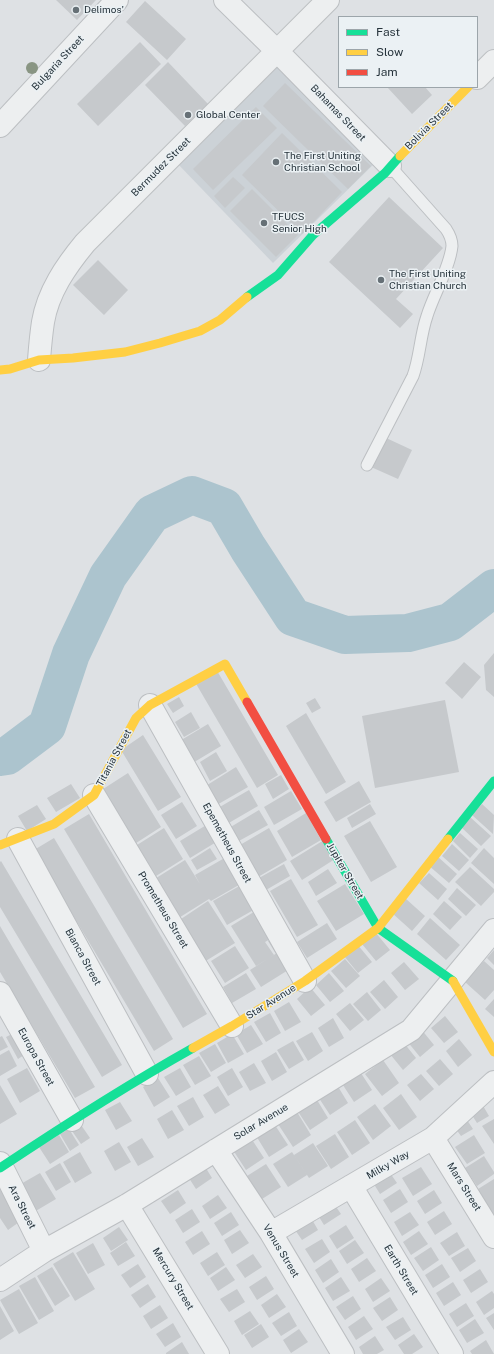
<!DOCTYPE html>
<style>
body{margin:0}
#map{position:relative;width:494px;height:1354px;overflow:hidden;background:#dee1e4;font-family:"Public Sans",sans-serif}
canvas{display:block}
.legend{position:absolute;left:338px;top:16px;width:140px;height:72px;box-sizing:border-box;background:#ebf1f4;border:1px solid #9ca5aa;margin:0;padding:5px 7px;list-style:none;font-size:12px;color:#26333b}
.legend li{display:flex;align-items:center;gap:8px;height:20px}
.legend b{width:20px;border:1px solid #9ca5aa}
</style>
<div id="map">
<canvas width="494" height="1354"></canvas>
<ul class="legend">
<li><b style="height:5px;background:#16e098"></b>Fast</li>
<li><b style="height:5px;background:#ffcf43"></b>Slow</li>
<li><b style="height:5px;background:#f24e42"></b>Jam</li>
</ul>
</div>
<script>
const ctx = document.querySelector('canvas').getContext('2d');
ctx.lineJoin = 'round';
function paint(path, color) { ctx.fillStyle = color; ctx.fill(path, 'evenodd'); }
function strokePath(path, color, width, dash) { ctx.strokeStyle = color; ctx.lineWidth = width; ctx.lineCap = dash ? 'butt' : 'round'; ctx.setLineDash(dash || []); ctx.stroke(path); }
function write(font, color, halo, rows, align = 'center') {
  ctx.font = font + ' "Public Sans",sans-serif'; ctx.lineWidth = 3; ctx.setLineDash([]); ctx.textBaseline = 'middle'; ctx.strokeStyle = halo; ctx.fillStyle = color; for (const [text, x, y, turn = 0] of rows) {
    ctx.save(); ctx.translate(x, y); ctx.rotate((+turn || 0) * Math.PI / 180); ctx.textAlign = isNaN(turn) ? turn : align; if (halo) ctx.strokeText(text, 0, 0); ctx.fillText(text, 0, 0); ctx.restore();
  }
}
paint(new Path2D(`
 M280,61L377,161L273,263L176,162Z`), '#ccd2d7');
strokePath(new Path2D(`
 M0,757L7,756L47,726L71,654L108,576L152,514L192,495L224,507L248,548L293,617L345,635L408,633L450,622L494,588`), '#acc4ce', 38);
paint(new Path2D(`
 M56,0H96L77,20Z
 M145,1L186,39L167,60L126,22Z
 M140,42L161,64L98,126L77,104Z
 M168,62L208,104L185,126L145,85Z
 M285,83L371,166L348,189L263,106Z
 M387,87H425L432,95L412,114Z
 M256,107L277,128L213,190L193,169Z
 M282,133L342,192L302,234L242,175Z
 M233,177L245,188L225,208L214,196Z
 M252,189L298,235L276,257L230,211Z
 M389,197L443,248L396,299L413,314L400,328L329,262Z
 M98,260L128,290L104,315L73,285Z
 M384,437L412,450L398,479L371,467Z
 M494,653V697L486,690L484,665Z
 M464,662L481,677L462,699L445,683Z
 M216,669L278,775L257,788L195,682Z
 M179,697L184,706L173,713L167,704Z
 M315,698L321,708L312,713L306,703Z
 M445,700L459,772L375,788L362,716Z
 M191,712L200,728L184,737L175,722Z
 M306,713L346,782L326,794L286,726Z
 M208,724L221,746L191,764L178,742Z
 M143,735L181,797L158,811L121,750Z
 M216,752L227,771L210,781L200,762Z
 M236,767L248,787L215,806L204,787Z
 M128,773L161,827L133,845L100,791Z
 M281,775L289,789L273,799L265,784Z
 M359,781L371,802L336,822L324,802Z
 M71,784L80,798L56,812L47,798Z
 M249,790L258,806L227,824L218,808Z
 M291,791L302,809L274,825L264,807Z
 M182,802L197,826L176,839L161,815Z
 M370,804L376,814L352,828L347,818Z
 M482,804L494,815L493,834L472,815Z
 M37,805L46,819L27,831L18,816Z
 M259,810L268,825L237,842L229,828Z
 M306,813L321,840L292,857L277,831Z
 M89,814L207,1014L183,1028L64,829Z
 M470,817L491,836L481,846L461,827Z
 M370,821L397,867L371,882L344,836Z
 M208,824L218,841L190,858L180,841Z
 M164,828L183,859L156,876L137,845Z
 M269,828L287,860L258,877L240,845Z
 M460,833L478,849L470,858L453,841Z
 M54,838L173,1039L154,1051L34,850Z
 M324,840L335,859L302,880L290,861Z
 M452,844L469,860L459,871L442,856Z
 M210,848L217,859L197,870L191,860Z
 M484,848L494,858V884L471,863Z
 M228,856L244,882L211,901L209,899L177,919L153,880L185,860L200,884L195,875Z
 M437,856L457,874L449,883L428,865Z
 M1,861L122,1065L102,1077L0,907V862Z
 M284,864L290,876L266,890L259,878Z
 M470,867L494,889V892L481,906L455,882Z
 M328,869L337,883L316,896L308,882Z
 M429,873L447,889L438,900L419,883Z
 M291,879L318,925L297,937L270,891Z
 M243,884L257,908L227,925L213,901Z
 M345,884L364,914L336,931L317,901Z
 M457,888L476,905L466,916L448,899Z
 M405,898L425,916L412,931L392,913Z
 M208,901L235,943L204,962L178,921Z
 M444,901L462,917L450,930L433,914Z
 M257,910L274,937L265,942L274,955L256,966L231,926Z
 M430,918L460,945L446,960L417,934Z
 M327,923L337,939L307,958L297,942Z
 M0,926L95,1087L75,1098L0,972Z
 M376,933L390,950L376,961L362,944Z
 M275,937L293,967L261,987L250,970L277,953L276,954L268,941Z
 M357,944L372,962L358,973L344,956Z
 M235,946L249,968L225,983L211,961Z
 M494,950V965L487,958Z
 M345,959L360,976L346,988L331,971Z
 M484,961L494,970V990L485,1000L465,982Z
 M404,962L419,979L405,990L391,973Z
 M246,973L256,989L232,1003L223,987Z
 M329,973L344,991L330,1002L316,985Z
 M384,980L398,997L385,1009L370,992Z
 M310,987L325,1005L311,1016L297,999Z
 M367,992L381,1010L368,1021L353,1004Z
 M494,999V1017L485,1009Z
 M289,1002L301,1022L285,1031L274,1011Z
 M350,1003L364,1020L350,1031L336,1014Z
 M270,1013L281,1033L266,1042L254,1022Z
 M445,1016L458,1032L444,1043L431,1028Z
 M333,1018L344,1038L329,1047L318,1028Z
 M251,1025L263,1044L247,1053L236,1034Z
 M421,1029L434,1045L420,1057L407,1041Z
 M16,1032L27,1053L18,1059L6,1037Z
 M312,1032L323,1051L308,1061L296,1041Z
 M232,1034L244,1054L228,1063L217,1043Z
 M2,1036L8,1047L0,1051V1037Z
 M459,1039L472,1055L458,1067L446,1051Z
 M293,1041L304,1060L289,1069L277,1050Z
 M404,1043L416,1058L403,1070L390,1054Z
 M215,1044L226,1063L211,1072L199,1053Z
 M9,1050L17,1066L0,1076V1055Z
 M276,1052L287,1072L272,1081L261,1061Z
 M199,1056L211,1076L195,1085L183,1065Z
 M440,1059L453,1074L439,1086L426,1071Z
 M383,1060L399,1083L382,1096L365,1074Z
 M254,1063L266,1083L250,1091L239,1072Z
 M357,1067L372,1090L354,1102L339,1079Z
 M27,1068L40,1091L20,1103L7,1079Z
 M180,1068L191,1087L176,1096L164,1077Z
 M232,1068L243,1087L228,1096L217,1077Z
 M421,1074L434,1089L420,1101L407,1085Z
 M158,1078L170,1097L154,1107L143,1087Z
 M334,1080L348,1103L330,1115L315,1092Z
 M0,1085L17,1114L0,1124Z
 M218,1086L230,1105L215,1114L203,1095Z
 M401,1094L417,1117L399,1130L383,1108Z
 M314,1095L328,1118L310,1130L295,1107Z
 M193,1097L204,1117L189,1126L177,1106Z
 M120,1102L132,1121L116,1130L105,1110Z
 M375,1104L391,1126L373,1140L357,1117Z
 M482,1104L489,1116L477,1123L470,1112Z
 M172,1110L184,1130L168,1139L157,1119Z
 M297,1112L311,1135L293,1147L278,1124Z
 M465,1117L473,1129L461,1136L453,1125Z
 M494,1119V1144L482,1126Z
 M355,1120L370,1143L352,1155L337,1132Z
 M79,1122L90,1138L81,1144L70,1128Z
 M273,1122L288,1145L269,1157L255,1134Z
 M69,1129L79,1145L70,1151L60,1134Z
 M335,1134L349,1157L331,1169L316,1146Z
 M59,1135L69,1152L50,1164L39,1147Z
 M249,1135L264,1158L246,1170L231,1147Z
 M474,1135L485,1153L467,1164L455,1147Z
 M142,1138L154,1157L138,1166L127,1147Z
 M119,1142L131,1162L115,1171L104,1151Z
 M313,1143L328,1166L309,1178L294,1155Z
 M80,1152L92,1173L75,1183L63,1162Z
 M292,1152L307,1175L288,1187L273,1164Z
 M484,1156L494,1172V1174L477,1186L465,1168Z
 M60,1163L71,1182L56,1191L45,1172Z
 M266,1164L281,1187L262,1199L247,1176Z
 M204,1165L212,1178L196,1189L187,1175Z
 M421,1167L432,1184L413,1196L402,1178Z
 M388,1170L397,1183L380,1194L372,1181Z
 M40,1173L56,1199L34,1212L19,1185Z
 M494,1179V1216L478,1189Z
 M0,1189L22,1220L8,1230L0,1218Z
 M400,1189L408,1202L391,1213L383,1200Z
 M178,1190L186,1203L170,1214L161,1201Z
 M434,1190L442,1203L425,1214L417,1201Z
 M218,1195L227,1208L210,1219L202,1206Z
 M332,1201L341,1214L324,1225L316,1212Z
 M192,1209L200,1222L183,1233L175,1220Z
 M444,1211L452,1224L435,1235L427,1222Z
 M231,1212L239,1225L222,1236L214,1223Z
 M410,1212L419,1225L402,1236L394,1222Z
 M310,1216L318,1230L302,1240L293,1227Z
 M346,1225L354,1238L337,1249L329,1236Z
 M119,1227L128,1240L111,1251L103,1238Z
 M240,1230L249,1243L232,1254L224,1240Z
 M202,1231L210,1244L193,1255L185,1242Z
 M419,1231L428,1244L411,1255L403,1242Z
 M457,1232L465,1246L449,1256L440,1243Z
 M322,1239L330,1252L314,1263L305,1249Z
 M355,1240L364,1253L347,1264L339,1251Z
 M126,1242L135,1256L118,1266L110,1253Z
 M93,1243L105,1265L88,1274L76,1253Z
 M431,1247L439,1260L423,1271L414,1258Z
 M468,1248L476,1261L460,1272L451,1258Z
 M73,1252L95,1289L75,1301L53,1264Z
 M217,1252L225,1265L208,1276L200,1263Z
 M253,1254L262,1267L245,1278L236,1265Z
 M367,1258L376,1271L359,1282L351,1269Z
 M331,1259L339,1272L323,1283L315,1270Z
 M138,1264L146,1277L130,1288L121,1275Z
 M442,1264L450,1277L433,1288L425,1275Z
 M52,1267L70,1296L55,1306L37,1276Z
 M226,1267L235,1280L218,1291L210,1278Z
 M480,1269L488,1282L471,1293L463,1280Z
 M266,1276L274,1289L257,1300L249,1287Z
 M35,1277L54,1311L39,1320L19,1286Z
 M341,1277L350,1291L333,1301L325,1288Z
 M381,1278L390,1291L373,1302L365,1289Z
 M453,1282L461,1295L444,1306L436,1293Z
 M148,1284L156,1297L140,1308L131,1295Z
 M19,1289L38,1323L19,1334L0,1300Z
 M237,1289L245,1302L229,1312L220,1299Z
 M492,1291L494,1294V1308L484,1315L476,1302Z
 M277,1294L286,1307L269,1318L261,1305Z
 M353,1296L361,1309L345,1320L336,1307Z
 M390,1297L398,1310L382,1321L373,1308Z
 M466,1303L474,1316L457,1327L449,1314Z
 M160,1305L168,1318L151,1329L143,1316Z
 M0,1306L14,1331L0,1340Z
 M250,1311L259,1324L242,1335L234,1321Z
 M289,1312L297,1326L281,1336L272,1323Z
 M494,1313V1330L486,1318Z
 M364,1316L373,1329L356,1340L348,1327Z
 M403,1317L411,1330L395,1340L386,1327Z
 M475,1319L484,1333L467,1343L459,1330Z
 M173,1323L181,1337L165,1347L156,1334Z
 M261,1324L269,1337L252,1348L244,1335Z
 M299,1329L308,1342L291,1353L283,1340Z
 M414,1334L423,1347L412,1354H404L398,1345Z
 M375,1336L384,1350L377,1354H363L359,1347Z
 M486,1340L494,1354H472L470,1351Z
 M182,1342L189,1354H166V1353Z`), '#c6c9cc');
const lane = new Path2D(`
 M367,465L413,376C420,357 420,336 427,316C433,296 450,267 452,246C452,240 450,235 446,229L390,166`);
const street = new Path2D(`
 M225,0L278,52L390,166
 M477,78L494,61
 M0,126L117,0
 M39,360C40,347 41,335 43,322C48,292 66,266 85,243L328,0
 M150,705L305,981
 M94,795L232,1026
 M18,839L147,1074
 M0,993L72,1120
 M433,1138L494,1237
 M216,1150L271,1233L343,1354
 M0,1163L44,1251
 M351,1186L452,1354
 M127,1205L218,1354
 M271,1233L433,1138L494,1082
 M0,1280L44,1251L127,1205L411,1030L494,930`);
strokePath(lane, '#bcbfc2', 13);
strokePath(street, '#bcbfc2', 24);
strokePath(lane, '#edeff0', 11);
strokePath(street, '#edeff0', 22);
strokePath(new Path2D(`
 M247,297L278,275L313,235L385,173L400,156
 M326,839L378,928L453,981
 M448,839L494,781
 M0,1168C63,1126 127,1085 193,1048`), '#16e098', 9);
strokePath(new Path2D(`
 M400,156L468,87
 M0,370L10,369L39,360L73,358L125,352L160,343L200,331L220,320L247,297
 M0,845L54,824L94,795L136,718L150,705L225,664L247,702
 M453,981L494,1052
 M193,1048L232,1026L305,981L378,928L448,839`), '#ffcf43', 9);
strokePath(new Path2D(`
 M247,702L326,839`), '#f24e42', 9);
ctx.fillStyle = '#899583';
for (const [x, y] of [
 [32,68]
]) { ctx.beginPath(); ctx.arc(x, y, 6, 0, 2 * Math.PI); ctx.fill(); }
for (const [x, y, r, color] of [
 [76,10,4,"#667076"],
 [188,115,4,"#667076"],
 [276,162,4,"#667076"],
 [264,223,4,"#667076"],
 [381,280,4,"#667076"]
]) { const dot = new Path2D(); dot.arc(x, y, r, 0, 2 * Math.PI); ctx.fillStyle = color; ctx.fill(dot); strokePath(dot, '#ebf1f4', 1.5); }
write('10px', '#26333b', '#ebf1f4', [
 ["Delimos'",84,10],
 ["Global Center",196,115],
 ["The First Uniting",284,156],
 ["Christian School",284,168],
 ["TFUCS",272,217],
 ["Senior High",272,229],
 ["The First Uniting",389,274],
 ["Christian Church",389,286]
], 'left');
write('10px', '#26333b', '#ebf1f4', [
 ["Bulgaria Street",58,63,-47],
 ["Bahamas Street",338,113,46],
 ["Bolivia Street",429,126,-45],
 ["Bermudez Street",161,167,-45],
 ["Titania Street",114,758,-62],
 ["Epemetheus Street",227,843,61],
 ["Jupiter Street",345,871,60],
 ["Prometheus Street",163,910,59],
 ["Bianca Street",83,957,61],
 ["Star Avenue",271,1002,-32],
 ["Europa Street",36,1057,61],
 ["Solar Avenue",261,1122,-31],
 ["Milky Way",388,1165,-30],
 ["Mars Street",464,1187,58],
 ["Ara Street",22,1207,63],
 ["Venus Street",281,1251,59],
 ["Earth Street",401,1270,59],
 ["Mercury Street",173,1279,59]
]);
</script>
